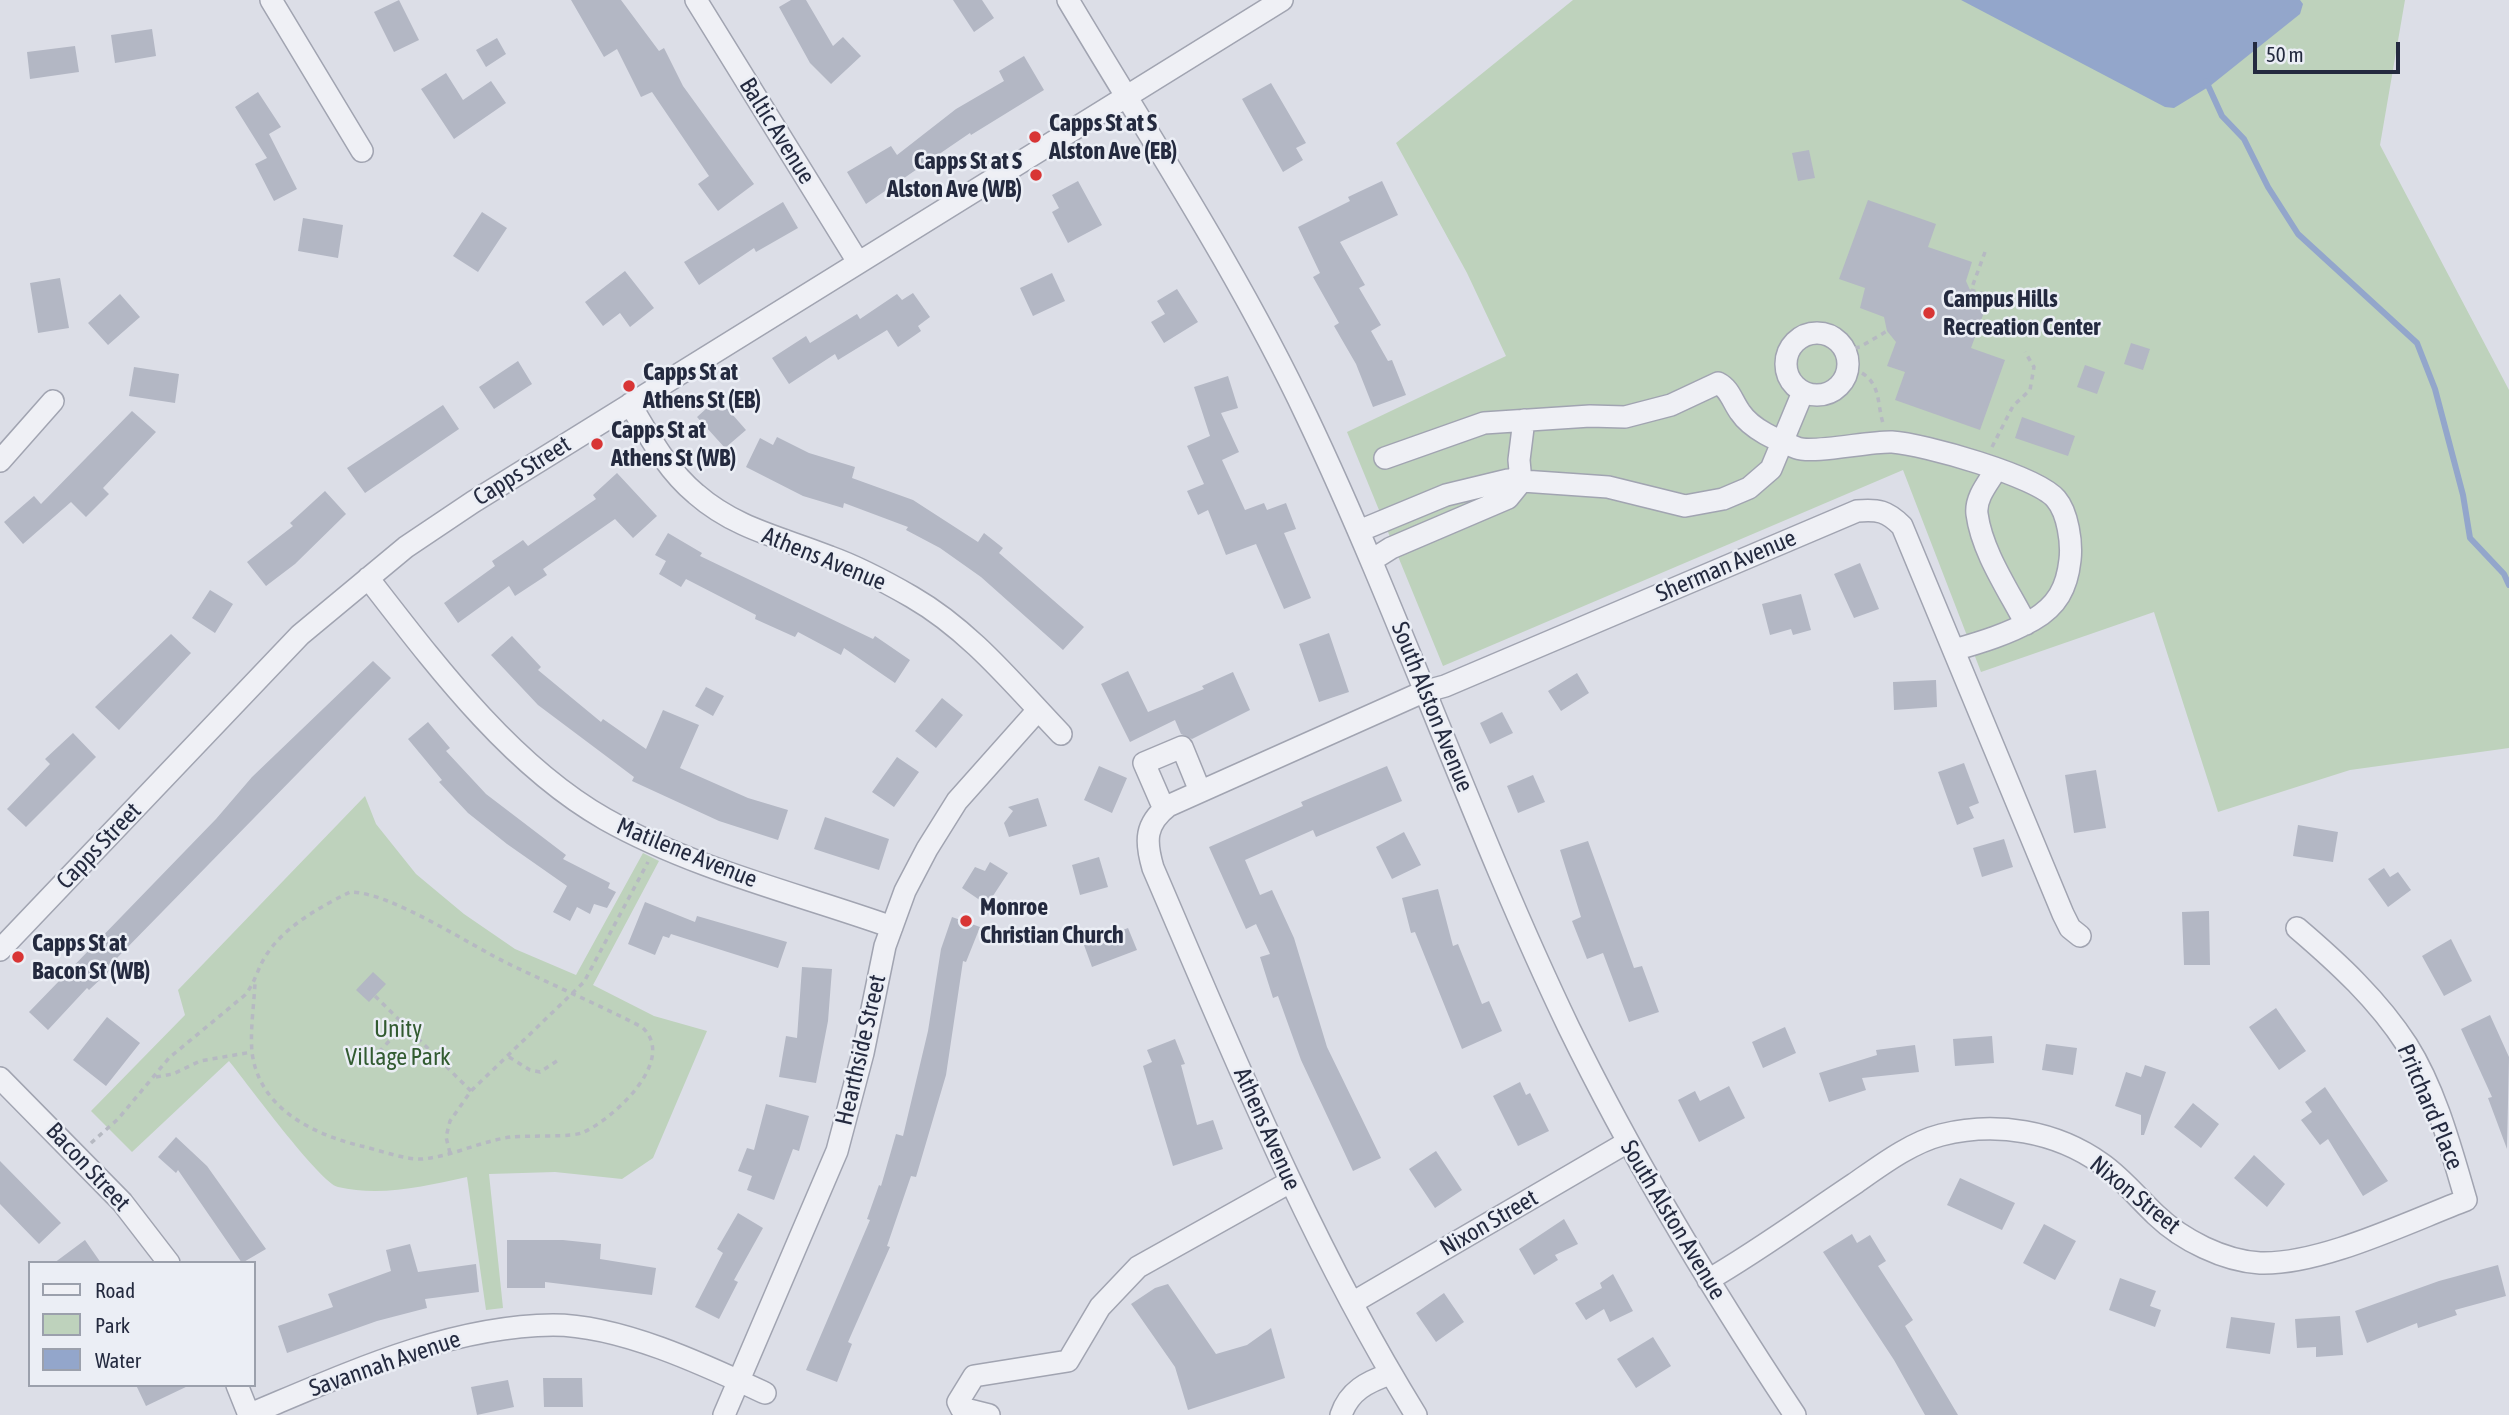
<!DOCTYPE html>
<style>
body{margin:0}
#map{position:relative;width:2509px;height:1415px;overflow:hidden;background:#dcdee7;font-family:"Asap Condensed",sans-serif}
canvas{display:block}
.legend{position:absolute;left:28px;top:1261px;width:228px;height:126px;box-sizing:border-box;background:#ebeef5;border:2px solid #9ba0ac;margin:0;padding:9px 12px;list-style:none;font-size:21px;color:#242a3f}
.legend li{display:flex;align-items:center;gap:14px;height:35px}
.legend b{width:35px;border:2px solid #9ba0ac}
.scale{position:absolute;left:2253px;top:42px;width:147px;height:32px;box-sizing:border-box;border:4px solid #242a3f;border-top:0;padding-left:9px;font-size:21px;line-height:24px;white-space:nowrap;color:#242a3f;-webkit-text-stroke:5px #ebeef5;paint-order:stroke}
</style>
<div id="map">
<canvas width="2509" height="1415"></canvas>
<ul class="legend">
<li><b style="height:9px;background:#eff0f5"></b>Road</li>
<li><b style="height:19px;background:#bed2bc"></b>Park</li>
<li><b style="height:19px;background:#93a6cb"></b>Water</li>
</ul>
<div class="scale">50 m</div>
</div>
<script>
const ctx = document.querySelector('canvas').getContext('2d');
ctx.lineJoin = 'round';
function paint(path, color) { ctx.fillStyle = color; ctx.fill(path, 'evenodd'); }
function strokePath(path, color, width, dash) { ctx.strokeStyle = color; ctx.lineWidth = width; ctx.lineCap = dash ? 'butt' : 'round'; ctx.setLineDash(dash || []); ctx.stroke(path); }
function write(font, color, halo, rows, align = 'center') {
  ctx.font = font + ' "Asap Condensed",sans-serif'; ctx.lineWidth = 5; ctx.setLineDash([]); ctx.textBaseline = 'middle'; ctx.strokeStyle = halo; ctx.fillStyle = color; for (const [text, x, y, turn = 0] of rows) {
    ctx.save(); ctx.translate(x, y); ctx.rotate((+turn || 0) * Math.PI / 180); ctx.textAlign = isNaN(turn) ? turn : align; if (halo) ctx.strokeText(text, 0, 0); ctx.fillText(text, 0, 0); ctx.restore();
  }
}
paint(new Path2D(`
 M1573,0H2405L2380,145L2509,390V748L2350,770L2218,812L2154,612L1981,672L1903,470L1443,666L1347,432L1506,356L1467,273L1396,143Z
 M365,796L376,824L416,874L464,914L515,949L576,975L643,853L659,861L593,985L654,1016L707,1031L653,1158L622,1179L555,1172L489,1174L503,1308L486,1310L467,1177C425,1186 381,1197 338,1187C320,1183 246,1082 229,1061L132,1152L91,1111L185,1015L178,990Z`), '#bed2bc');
paint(new Path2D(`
 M1961,0H2300L2303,4L2300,14L2210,86L2174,108L2165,107Z`), '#93a6cb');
strokePath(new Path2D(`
 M2206,81L2222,116L2244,139L2268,187L2298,234L2417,343L2435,389L2463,495L2470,538L2504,574L2509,585`), '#93a6cb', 6);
paint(new Path2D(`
 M399,0L419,40L394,52L374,12Z
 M571,0H621L659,51L664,48L683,86L754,184L718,211L698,184L709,176L652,92L641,97L617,49L604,57Z
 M791,0H806L833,46L843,37L861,56L831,84L810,63L779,7Z
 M953,0H982L994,18L974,32Z
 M152,29L156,56L115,63L111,35Z
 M497,38L506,54L486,67L476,50Z
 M75,46L79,72L30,79L27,52Z
 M1024,56L1044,90L971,135L970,133L866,204L847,172L891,146L897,155L956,109L1004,81L999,71Z
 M446,73L463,100L491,81L506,103L454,139L421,89Z
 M1271,83L1306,143L1296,148L1303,160L1283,172L1242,99Z
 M258,92L281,127L269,134L297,189L274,201L255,164L267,158L235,107Z
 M1809,150L1815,178L1798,181L1792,153Z
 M1078,181L1102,225L1068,243L1052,212L1059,208L1052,195Z
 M1382,181L1398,215L1340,242L1365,285L1359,288L1381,325L1371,331L1388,361L1392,360L1406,395L1373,407L1356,364L1334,326L1339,323L1313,277L1320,273L1298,227L1350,201L1348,197Z
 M1868,200L1936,224L1928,247L1972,262L1966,281L1974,299L1987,304L1971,348L2005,360L1980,430L1895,400L1905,372L1887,366L1896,342L1887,331L1884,317L1860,308L1865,288L1839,279Z
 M783,202L798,228L756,252L754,248L699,285L684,262Z
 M482,212L507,228L478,272L453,256Z
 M303,218L343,225L338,258L298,251Z
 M625,271L654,308L630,327L620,313L603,326L585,302Z
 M1052,273L1065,301L1033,316L1020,288Z
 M60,278L69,328L38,333L30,283Z
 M1177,289L1198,322L1164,343L1151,322L1165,314L1157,301Z
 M913,293L930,317L918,326L921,331L898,347L887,330L838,360L835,354L789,384L772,358L806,336L810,343L857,314L860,319L897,294L902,300Z
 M120,294L140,317L108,345L88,323Z
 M2131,343L2150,349L2143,370L2124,364Z
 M518,361L532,384L494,409L479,387Z
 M2085,365L2105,372L2097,394L2077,387Z
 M134,367L179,374L175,403L129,396Z
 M1228,376L1238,408L1221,413L1239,452L1222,460L1245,510L1264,503L1267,510L1286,503L1296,529L1284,533L1311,598L1284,609L1256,544L1226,555L1208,510L1198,515L1187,491L1204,484L1187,446L1210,436L1194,387Z
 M718,398L746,430L725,448L697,417Z
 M443,405L459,429L365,493L347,468Z
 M132,411L156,432L103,488L109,494L86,517L71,502L23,544L4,522L34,496L41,504Z
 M2022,417L2075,436L2068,456L2015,438Z
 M777,437L809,453L855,467L852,478L913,500L978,542L984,533L1003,548L999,553L1084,627L1063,650L981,577L940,548L906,530L908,527L844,503L843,508L803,496L746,467L760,438L773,445Z
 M617,473L657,516L633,538L615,519L543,569L547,575L515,596L509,586L458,623L444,603L495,566L492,561L523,540L528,546L596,499L593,495Z
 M325,491L346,514L295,564L266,586L247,562L293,526L290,523Z
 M668,533L702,553L700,556L873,639L875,636L910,660L895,683L844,648L841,655L798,632L795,637L755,619L756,615L686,579L681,587L659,574L666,561L655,555Z
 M1860,563L1879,609L1854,618L1834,574Z
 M210,590L233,604L215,633L192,618Z
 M1801,594L1811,630L1793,635L1791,629L1770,635L1762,604Z
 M1329,633L1349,692L1319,702L1299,644Z
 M171,634L191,653L119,730L95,707Z
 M512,636L541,667L538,670L601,722L603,719L646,749L663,710L699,725L680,768L748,798L788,810L778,840L719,821L632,781L634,777L538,705L491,655Z
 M373,661L391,678L117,958L120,961L89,990L87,988L48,1030L29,1012L216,819L252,777Z
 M1128,671L1148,712L1204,689L1202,686L1233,672L1250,710L1192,739L1181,734L1175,720L1130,742L1101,684Z
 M1577,673L1589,693L1561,711L1548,691Z
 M1936,680L1937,707L1894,710L1893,682Z
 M706,687L724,696L713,716L695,706Z
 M942,698L963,715L936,748L915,731Z
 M1502,712L1513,733L1490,744L1480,723Z
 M428,722L450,748L446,751L486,794L566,855L563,859L610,883L608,888L616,892L607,908L594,904L590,914L577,907L570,921L553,912L567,886L507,844L468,813L439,782L442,780L408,739Z
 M73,733L96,757L26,827L7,809L50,764L45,759Z
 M897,757L919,772L894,807L872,792Z
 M1964,763L1979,803L1969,807L1974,818L1957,825L1938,772Z
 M1099,766L1127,778L1112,813L1084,800Z
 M1387,766L1402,801L1316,837L1313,830L1245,860L1260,895L1272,890L1294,938L1327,1047L1381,1158L1353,1171L1301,1060L1278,996L1273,998L1260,957L1270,954L1256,924L1246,929L1209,847L1303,806L1301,802Z
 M2096,770L2106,828L2074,833L2065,775Z
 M1533,775L1545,802L1518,813L1507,786Z
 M1038,798L1047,826L1009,837L1004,823L1013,811L1008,807Z
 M825,817L889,839L879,870L814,849Z
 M2298,825L2338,832L2333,862L2293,856Z
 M1404,832L1421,865L1392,879L1376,847Z
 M2004,839L2013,867L1982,877L1973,848Z
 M1588,841L1634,968L1642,966L1659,1012L1629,1022L1603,953L1587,959L1572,921L1581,917L1560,850Z
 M1099,857L1108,887L1080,895L1072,865Z
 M990,862L1008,873L987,905L962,888L975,867L985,871Z
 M2384,868L2390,877L2398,872L2411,890L2388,907L2368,879Z
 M1438,889L1453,946L1458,944L1482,1004L1489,1001L1502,1031L1462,1049L1415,932L1411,933L1402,898Z
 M645,902L695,922L697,916L787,942L778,968L671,934L669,938L663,936L655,955L628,944Z
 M2209,911L2210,965H2184L2182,912Z
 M952,917L980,927L966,962L963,961L946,1075L916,1177L911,1176L887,1246L890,1247L848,1342L852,1344L837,1382L806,1370L870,1220L867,1219L879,1185L881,1186L896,1134L903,1136L928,1031L941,949Z
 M1128,928L1137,950L1092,967L1084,945Z
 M2451,939L2472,981L2444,996L2422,956Z
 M802,967L832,969L828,1021L816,1083L779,1077L786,1036L797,1038Z
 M373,972L386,984L369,1002L356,990Z
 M2276,1008L2306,1051L2279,1070L2249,1027Z
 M2490,1015L2509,1057L2507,1149L2488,1098L2492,1097L2461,1029Z
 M107,1017L140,1043L106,1086L73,1060Z
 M1785,1027L1796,1053L1763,1068L1752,1042Z
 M1992,1036L1994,1063L1955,1066L1953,1039Z
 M1175,1039L1185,1064L1181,1065L1197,1125L1213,1120L1223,1149L1173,1166L1143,1066L1152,1062L1147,1050Z
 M2046,1044L2077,1048L2073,1075L2042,1070Z
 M1915,1045L1919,1072L1862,1078L1866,1090L1829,1102L1819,1073L1877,1055L1876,1050Z
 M2145,1065L2166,1072L2144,1135H2141V1115L2115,1106L2126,1072L2141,1077Z
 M1520,1082L1526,1095L1530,1093L1549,1131L1518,1146L1493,1096Z
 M1729,1086L1745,1118L1699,1142L1678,1100L1695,1091L1700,1101Z
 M2325,1087L2388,1181L2363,1196L2328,1139L2320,1145L2301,1120L2312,1112L2305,1102Z
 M2193,1103L2219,1124L2201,1148L2174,1127Z
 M766,1104L809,1116L799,1151L793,1149L774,1200L747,1190L752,1176L738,1171L747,1148L754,1150Z
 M176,1137L207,1166L266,1249L242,1263L178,1170L176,1173L158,1157Z
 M1436,1151L1462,1190L1435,1208L1409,1169Z
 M2254,1155L2285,1184L2267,1207L2234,1178Z
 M0,1161L61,1223L39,1244L0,1204Z
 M1960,1178L2015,1203L2002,1230L1947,1205Z
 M738,1213L763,1228L734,1280L738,1282L719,1319L695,1307L723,1253L717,1249Z
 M1564,1219L1578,1244L1555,1255L1558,1260L1534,1275L1519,1249Z
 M2044,1224L2076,1241L2055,1280L2023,1263Z
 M1852,1234L1857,1243L1870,1235L1886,1261L1878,1266L1913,1320L1905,1326L1958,1415H1925L1894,1360L1823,1252Z
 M85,1240L101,1263H54Z
 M507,1240H563L601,1244L600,1259L656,1268L652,1295L545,1282V1288H507Z
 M410,1244L418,1272L476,1264L479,1292L425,1299L427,1308L377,1321L287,1353L278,1326L333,1307L328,1294L391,1271L386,1250Z
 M2498,1265L2506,1296L2455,1310L2457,1315L2418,1328L2417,1323L2367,1343L2355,1311L2439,1281Z
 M1613,1274L1633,1311L1610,1322L1604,1309L1586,1320L1575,1303L1602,1288L1600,1283Z
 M2120,1278L2156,1291L2150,1306L2161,1310L2155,1327L2109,1310Z
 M1168,1284L1216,1354L1247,1345L1271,1328L1285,1378L1188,1410L1175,1367L1131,1304L1155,1288Z
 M1444,1293L1464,1322L1436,1342L1416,1313Z
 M2340,1316L2343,1355L2316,1357V1347L2297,1348L2295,1319Z
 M2231,1317L2275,1323L2270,1354L2226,1348Z
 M1653,1337L1671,1366L1636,1388L1617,1359Z
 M543,1378H582L583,1407H544Z
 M508,1380L514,1407L477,1415L471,1387Z
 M136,1385H190L146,1406Z`), '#b3b7c4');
const minor = new Path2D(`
 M271,0L362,151
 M696,0L858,262
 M1068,0C1150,138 1238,271 1307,417C1402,617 1473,828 1569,1028C1635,1163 1712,1290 1795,1415
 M1786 364a31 31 0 1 1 62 0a31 31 0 1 1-62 0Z
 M630,404C649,436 667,470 696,494C736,529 783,538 830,557C858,567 886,582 912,597C971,631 1014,685 1061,734
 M1385,458L1484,423L1590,416L1625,417L1671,405L1718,383C1730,389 1732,401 1740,412C1752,430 1777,440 1797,448C1813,454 1870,441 1892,442C1923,444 2037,476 2056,499C2068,513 2072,543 2070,560C2067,588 2057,606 2033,620C2008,634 1982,642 1954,650
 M0,461L53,401
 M1996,470C1988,483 1975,498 1977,514C1982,552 2009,591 2026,624
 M1359,531L1446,495L1508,480L1608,487L1685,506L1723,499L1749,488L1771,469L1803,392
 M1372,560L1391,548L1508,498L1521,482L1519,460L1524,420
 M368,578C434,663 510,765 605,819C694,869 796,893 892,927
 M1164,809L1144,763L1182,747L1200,791
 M0,950L300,635L406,547L473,502L1282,0
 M0,1078L122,1202L169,1263
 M1708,1280C1758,1251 1806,1216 1854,1184C1880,1166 1910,1143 1941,1135C1996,1121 2056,1131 2102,1164C2122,1178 2138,1198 2156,1215C2182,1240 2224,1261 2260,1263C2321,1265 2408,1222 2466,1200C2451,1149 2436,1091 2407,1045C2378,1000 2338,963 2297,928
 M1352,1303L1626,1143
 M237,1385L249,1415
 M248,1415C344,1375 447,1326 553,1325C620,1325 705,1365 765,1393
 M724,1415L837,1151L863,1053L885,946L905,891L927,849L957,801L1038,710
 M989,1415L961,1408L958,1402L974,1376L1068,1361L1100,1307L1138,1267L1290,1182
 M1341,1415C1349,1391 1367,1382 1390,1374
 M1416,1415C1309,1242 1233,1054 1153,868C1145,841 1145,824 1168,806L1423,692L1445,686L1857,511C1878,509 1887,511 1902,526L2063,914L2070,928L2080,936`);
strokePath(minor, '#a1a4b1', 24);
strokePath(new Path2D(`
 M1985,252L1971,290L2009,302
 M1845,350L1860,347L1887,331
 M1862,373C1881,385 1877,404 1883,423
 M1992,447L2013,406L2030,390L2034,367L2025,352
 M375,996L471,1091
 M379,1052L404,1025
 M509,1057L530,1070L540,1072L560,1059
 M156,1077L173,1074L200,1061L252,1052
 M91,1143L118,1119L169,1058L245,995C255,983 257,970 265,957C283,927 320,907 350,892C391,892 471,946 511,965C555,986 599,1005 642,1027C678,1060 614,1118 584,1132C572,1138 528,1135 511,1137C481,1141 453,1156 423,1159C404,1160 380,1150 361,1146C313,1134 259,1109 252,1052C250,1030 254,1005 255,983
 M450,1153L446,1137L450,1121L471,1091L584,982L648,862`), '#b6b9c2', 3.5, [5, 5]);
strokePath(minor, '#eff0f5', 21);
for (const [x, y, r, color] of [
 [1035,137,7,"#d83535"],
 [1036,175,7,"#d83535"],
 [1929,313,7,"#d83535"],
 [629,386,7,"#d83535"],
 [597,444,7,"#d83535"],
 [966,921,7,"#d83535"],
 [18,957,7,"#d83535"]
]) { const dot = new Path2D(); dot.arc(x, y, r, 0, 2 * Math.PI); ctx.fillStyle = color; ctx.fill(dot); strokePath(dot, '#ebeef5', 2.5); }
write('bold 24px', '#242a3f', '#ebeef5', [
 ["Capps St at S",1049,123],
 ["Alston Ave (EB)",1049,151],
 ["Capps St at S",1022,161,"right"],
 ["Alston Ave (WB)",1022,189,"right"],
 ["Campus Hills",1943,299],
 ["Recreation Center",1943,327],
 ["Capps St at",643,372],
 ["Athens St (EB)",643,400],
 ["Capps St at",611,430],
 ["Athens St (WB)",611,458],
 ["Monroe",980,907],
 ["Christian Church",980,935],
 ["Capps St at",32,943],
 ["Bacon St (WB)",32,971]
], 'left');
write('24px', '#242a3f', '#ebeef5', [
 ["Baltic Avenue",777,131,58],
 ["Capps Street",522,471,-32],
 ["Athens Avenue",824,559,22],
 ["Sherman Avenue",1726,566,-23],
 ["South Alston Avenue",1432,707,68],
 ["Capps Street",99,846,-46],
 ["Matilene Avenue",687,853,22],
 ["Hearthside Street",861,1050,-77],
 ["Pritchard Place",2430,1107,67],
 ["Athens Avenue",1267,1129,66],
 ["Bacon Street",88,1167,47],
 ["Nixon Street",2135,1195,39],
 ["South Alston Avenue",1673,1220,59],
 ["Nixon Street",1489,1223,-30],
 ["Savannah Avenue",385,1364,-19]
]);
write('24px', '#325b31', '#ebeef5', [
 ["Unity",398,1029],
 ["Village Park",398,1057]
]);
</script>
